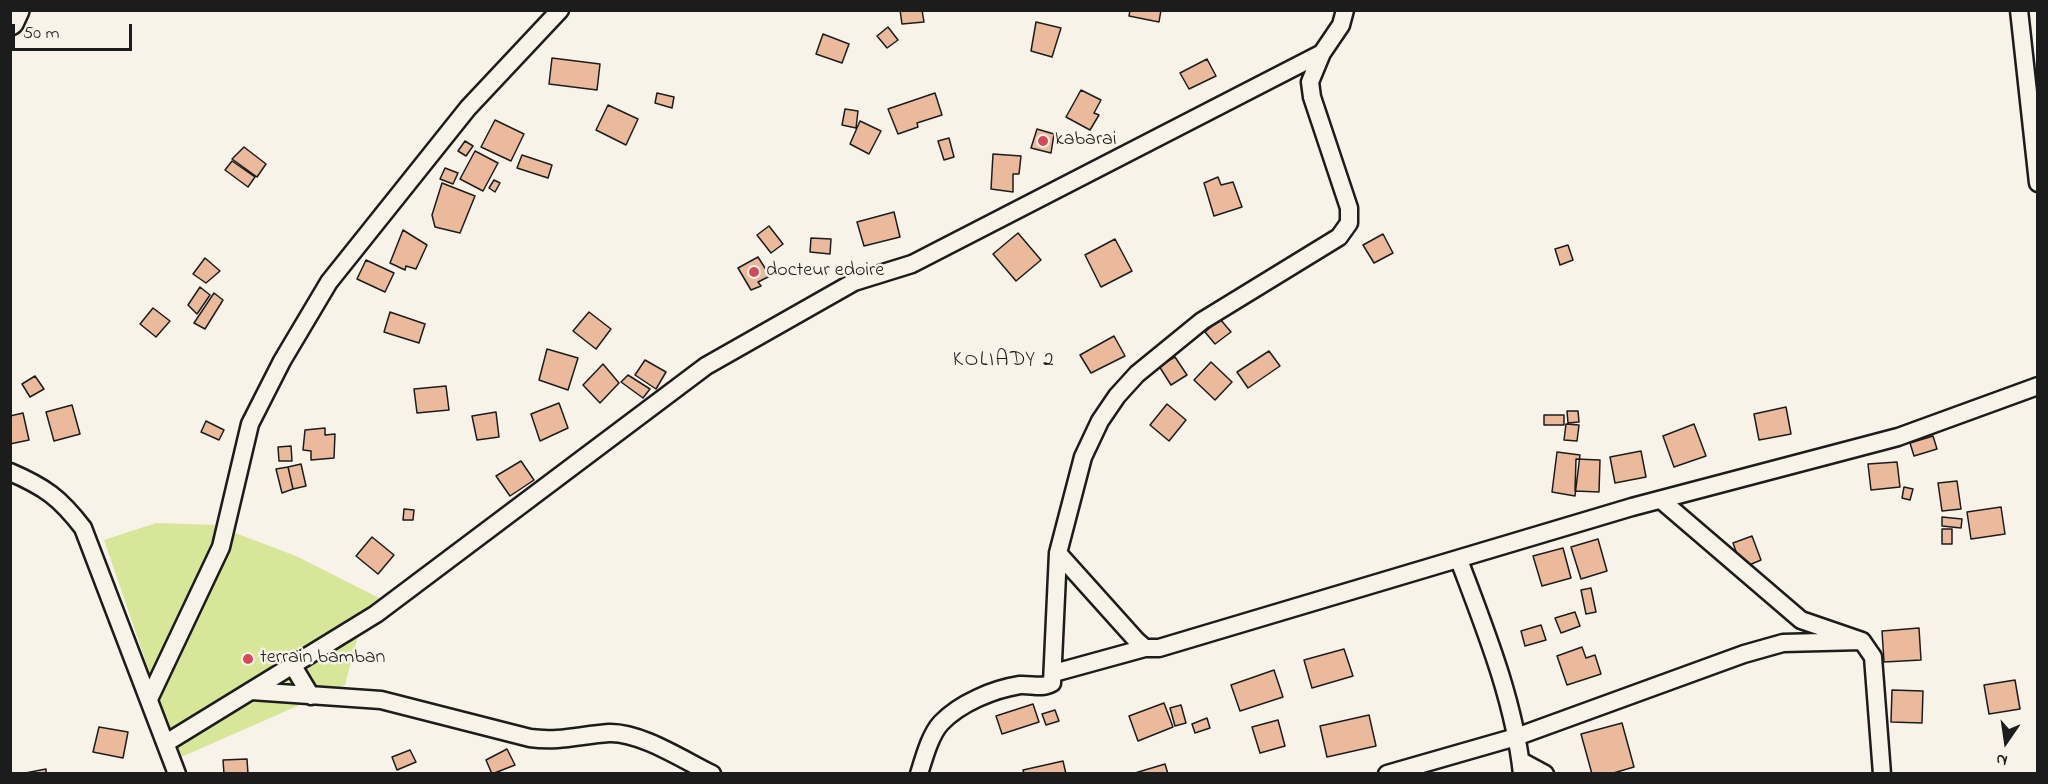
<!DOCTYPE html>
<style>
body{margin:0}
#map{position:relative;width:2048px;height:784px;overflow:hidden;background:#f7f3e8;font-family:"Indie Flower",sans-serif}
canvas{display:block}
.frame{position:absolute;inset:0;border:12px solid #1c1c1c;pointer-events:none}
.north{position:absolute;left:1976px;top:712px;width:60px;height:60px;-webkit-text-stroke:4px #f7f3e8;paint-order:stroke;rotate:193deg;font-size:16px;font-weight:700;line-height:24px;text-align:center;color:#1c1c1c}
.north::after{content:'';display:block;margin:auto;width:21px;height:27px;background:#1c1c1c;clip-path:polygon(50% 0,100% 100%,50% 72%,0 100%)}
.scale{position:absolute;left:12px;top:24px;width:120px;height:27px;box-sizing:border-box;border:3px solid #1c1c1c;border-top:0;padding-left:8px;font-size:18px;line-height:21px;white-space:nowrap;color:#1c1c1c;-webkit-text-stroke:4px #f7f3e8;paint-order:stroke}
</style>
<div id="map">
<canvas width="2048" height="784"></canvas>
<div class="frame"></div>
<div class="north">N</div>
<div class="scale">50 m</div>
</div>
<script>
const ctx = document.querySelector('canvas').getContext('2d');
ctx.lineJoin = 'round';
function paint(path, color) { ctx.fillStyle = color; ctx.fill(path, 'evenodd'); }
function strokePath(path, color, width, dash) { ctx.strokeStyle = color; ctx.lineWidth = width; ctx.lineCap = dash ? 'butt' : 'round'; ctx.setLineDash(dash || []); ctx.stroke(path); }
function write(font, color, halo, rows, align = 'center') {
  ctx.font = font + ' "Indie Flower",sans-serif'; ctx.lineWidth = 5; ctx.setLineDash([]); ctx.textBaseline = 'middle'; ctx.strokeStyle = halo; ctx.fillStyle = color; for (const [text, x, y, turn = 0] of rows) {
    ctx.save(); ctx.translate(x, y); ctx.rotate((+turn || 0) * Math.PI / 180); ctx.textAlign = isNaN(turn) ? turn : align; if (halo) ctx.strokeText(text, 0, 0); ctx.fillText(text, 0, 0); ctx.restore();
  }
}
paint(new Path2D(`
 M156,523L214,525L296,556L395,606L359,632L345,685L179,758L104,540Z`), '#d7e699');
const building = new Path2D(`
 M900,10H922L924,22L902,24Z
 M1130,10H1161L1159,22L1129,16Z
 M1036,22L1061,28L1052,57L1031,51Z
 M888,27L898,40L887,48L877,36Z
 M823,34L849,44L842,63L816,54Z
 M552,58L600,64L597,90L549,84Z
 M1207,59L1216,76L1189,89L1180,73Z
 M1081,90L1101,100L1094,113L1099,115L1090,130L1066,117Z
 M657,93L674,97L672,108L655,103Z
 M935,93L942,115L917,123L918,127L898,134L888,109Z
 M608,105L638,119L626,145L596,130Z
 M845,109L858,111L856,128L842,125Z
 M495,120L524,134L511,161L481,147Z
 M860,121L881,131L869,154L850,144Z
 M1037,129L1054,134L1051,153L1031,148Z
 M949,138L954,157L944,160L938,141Z
 M465,141L473,146L466,156L458,151Z
 M244,147L266,164L257,177L232,159Z
 M475,151L498,163L483,191L460,179Z
 M993,154L1021,156L1019,174H1013V192L991,189Z
 M522,155L552,165L548,178L517,168Z
 M232,161L255,177L248,187L225,170Z
 M445,168L458,173L453,184L440,179Z
 M1218,177L1221,185L1233,182L1242,207L1214,216L1204,183Z
 M494,180L500,183L495,192L489,188Z
 M442,183L475,196L460,233L435,227L432,215Z
 M894,212L900,237L864,246L857,222Z
 M769,226L783,244L771,253L757,235Z
 M403,230L427,245L416,269L406,266L405,270L390,263Z
 M1018,233L1041,260L1016,281L993,254Z
 M1383,234L1393,253L1374,263L1363,245Z
 M811,238L831,239L830,254L810,252Z
 M1115,239L1132,271L1101,287L1085,255Z
 M1568,245L1573,260L1560,265L1555,249Z
 M758,257L770,276L758,282L761,286L751,290L738,268Z
 M205,258L220,271L206,283L193,274Z
 M366,260L394,273L385,292L357,279Z
 M200,287L210,295L197,314L188,305Z
 M214,293L223,300L205,329L194,323Z
 M153,308L170,321L156,337L140,324Z
 M390,312L425,324L419,343L384,332Z
 M589,312L611,329L596,349L573,331Z
 M1220,319L1231,332L1215,344L1205,332Z
 M1114,336L1125,356L1091,373L1080,355Z
 M547,349L578,358L568,390L539,380Z
 M1269,351L1280,366L1248,388L1237,372Z
 M1175,357L1187,375L1171,385L1159,366Z
 M645,360L666,372L656,389L635,375Z
 M1211,362L1232,382L1215,400L1194,380Z
 M603,364L619,383L600,403L583,385Z
 M628,375L650,389L643,398L621,382Z
 M35,376L44,389L30,397L22,384Z
 M446,386L449,410L417,413L414,389Z
 M559,403L568,428L540,441L531,414Z
 M1167,404L1186,420L1169,441L1150,425Z
 M72,405L80,434L54,441L46,412Z
 M1786,407L1791,434L1759,440L1754,414Z
 M1567,411H1578L1579,422L1568,423Z
 M496,412L499,437L477,440L472,416Z
 M23,413L29,440L10,444V416Z
 M1544,415H1564V425H1544Z
 M206,421L224,430L219,440L201,432Z
 M1566,424L1579,425L1577,441L1564,440Z
 M1694,424L1706,456L1674,467L1663,436Z
 M325,428V435L335,434L334,458L311,460V451L303,450L305,430Z
 M1933,436L1937,449L1914,456L1910,443Z
 M291,446L292,461H279L278,447Z
 M1641,451L1646,477L1615,483L1610,457Z
 M1557,452L1580,455L1575,496L1552,492Z
 M1576,459L1600,460L1599,492L1575,491Z
 M521,461L534,480L510,496L496,476Z
 M1897,462L1900,487L1871,490L1868,464Z
 M301,464L306,486L293,489L288,467Z
 M288,467L293,489L282,493L276,469Z
 M1957,481L1961,509L1942,511L1938,483Z
 M1904,487L1913,489L1910,500L1902,498Z
 M2001,507L2005,534L1971,539L1967,512Z
 M404,509L414,510L413,520H403Z
 M1942,517L1962,519L1961,528L1942,526Z
 M1942,529H1952V544H1942Z
 M1752,536L1761,560L1742,568L1733,543Z
 M372,537L394,555L378,574L356,556Z
 M1598,539L1607,571L1581,579L1571,547Z
 M1563,548L1571,578L1542,586L1533,556Z
 M1591,588L1596,612L1586,614L1581,590Z
 M1575,612L1580,626L1561,633L1555,618Z
 M1541,625L1546,640L1525,646L1521,631Z
 M1919,628L1921,660L1884,662L1882,631Z
 M1582,647L1586,658L1595,655L1601,674L1567,685L1557,656Z
 M1344,649L1353,676L1312,688L1304,660Z
 M1274,670L1283,697L1240,711L1231,685Z
 M2015,680L2020,709L1989,714L1984,685Z
 M1892,690L1923,691L1922,723L1891,722Z
 M1164,703L1173,727L1138,741L1129,716Z
 M1033,704L1039,722L1002,734L996,716Z
 M1181,705L1186,723L1175,726L1170,708Z
 M1055,710L1059,721L1046,725L1042,714Z
 M1369,715L1376,746L1327,757L1320,726Z
 M1207,718L1210,728L1195,733L1192,724Z
 M1278,720L1285,746L1260,753L1252,727Z
 M1622,723L1634,767L1610,774H1592L1581,734Z
 M99,727L128,732L123,758L93,752Z
 M507,749L515,765L492,774L486,760Z
 M410,750L416,762L397,770L392,757Z
 M247,759L248,774H224L223,760Z
 M1063,761L1066,774H1024L1023,770Z
 M1165,764L1168,774H1136L1135,773Z
 M46,769V774H20Z`);
paint(building, '#ebba9c');
strokePath(building, '#1c1c1c', 1.5);
const minor = new Path2D(`
 M2019,10L2038,183
 M10,472C45,487 60,498 83,528L177,774
 M1661,500L1801,620L1862,641L1873,657L1882,774
 M1058,553L1137,641L1145,648H1159L1632,507L1898,437L2038,386
 M1459,560C1485,629 1514,700 1522,774
 M293,666L311,696
 M1054,673L1145,648
 M251,691L381,700L530,738C560,742 580,735 609,733C641,732 683,760 712,774
 M149,699L221,547L250,424L282,361L329,282L468,108L560,10
 M166,743L376,614L706,366L854,282L912,264L1322,53L1341,25L1345,10
 M1521,761L1545,774
 M919,774C924,758 930,735 941,723C960,703 994,689 1020,685C1031,684 1042,689 1052,683L1058,553L1083,457L1100,421L1117,396L1137,374L1202,321L1339,237L1349,223V208L1312,97L1310,82L1322,53
 M1387,774L1516,737L1744,654L1783,643L1862,641`);
const primary = new Path2D(`
 M10,21L15,10`);
strokePath(minor, '#1c1c1c', 21);
strokePath(primary, '#1c1c1c', 32);
strokePath(minor, '#f7f3e8', 16);
strokePath(primary, '#f7f3e8', 27);
for (const [x, y, r, color] of [
 [1043,141,6,"#d1495b"],
 [754,272,6,"#d1495b"],
 [248,659,6,"#d1495b"]
]) { const dot = new Path2D(); dot.arc(x, y, r, 0, 2 * Math.PI); ctx.fillStyle = color; ctx.fill(dot); strokePath(dot, '#f7f3e8', 2); }
write('20px', '#1c1c1c', '#f7f3e8', [
 ["kabarai",1055,141],
 ["docteur edoire",766,272],
 ["terrain bamban",260,659]
], 'left');
ctx.letterSpacing = '1.5px';
write('21px', '#1c1c1c', '#f7f3e8', [
 ["KOLIADY 2",1004,362]
]);
ctx.letterSpacing = '0px';
</script>
